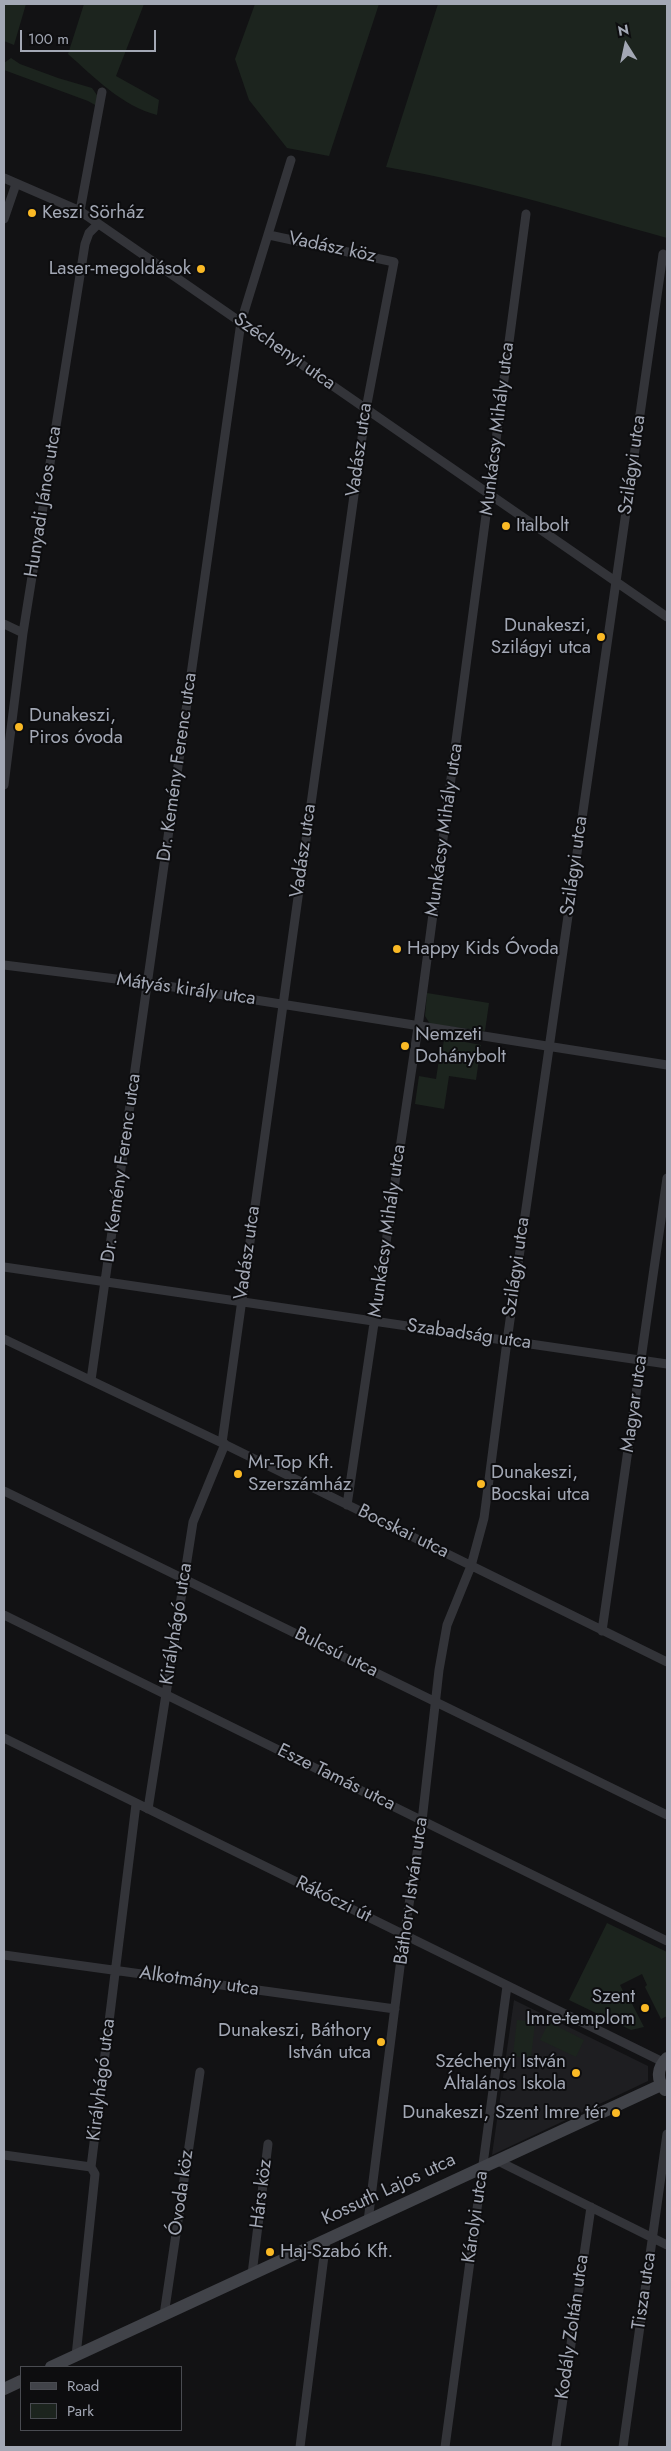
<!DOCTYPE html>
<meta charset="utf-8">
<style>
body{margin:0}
#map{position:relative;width:671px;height:2451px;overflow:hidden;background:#121214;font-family:Jost,sans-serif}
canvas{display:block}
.frame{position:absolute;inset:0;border:5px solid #a3a8b5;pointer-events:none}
.legend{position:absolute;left:20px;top:2366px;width:162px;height:65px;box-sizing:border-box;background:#0d0d0f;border:1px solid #494b51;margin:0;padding:6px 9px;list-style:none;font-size:15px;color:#a3a8b5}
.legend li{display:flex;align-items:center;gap:10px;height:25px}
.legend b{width:25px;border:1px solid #494b51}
.north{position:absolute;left:601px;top:20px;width:50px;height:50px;-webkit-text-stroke:4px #0d0d0f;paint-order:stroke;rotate:350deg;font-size:14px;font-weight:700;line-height:20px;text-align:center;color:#a3a8b5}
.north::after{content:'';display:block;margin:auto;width:18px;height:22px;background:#a3a8b5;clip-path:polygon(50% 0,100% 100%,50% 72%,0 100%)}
.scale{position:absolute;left:20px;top:30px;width:136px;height:22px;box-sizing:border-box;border:2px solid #a3a8b5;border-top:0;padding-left:6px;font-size:15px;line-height:18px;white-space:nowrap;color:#a3a8b5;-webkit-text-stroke:4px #0d0d0f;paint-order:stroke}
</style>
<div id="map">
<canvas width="671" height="2451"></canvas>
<div class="frame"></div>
<ul class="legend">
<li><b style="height:6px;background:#414349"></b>Road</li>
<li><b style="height:14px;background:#1c241e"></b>Park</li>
</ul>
<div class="north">N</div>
<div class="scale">100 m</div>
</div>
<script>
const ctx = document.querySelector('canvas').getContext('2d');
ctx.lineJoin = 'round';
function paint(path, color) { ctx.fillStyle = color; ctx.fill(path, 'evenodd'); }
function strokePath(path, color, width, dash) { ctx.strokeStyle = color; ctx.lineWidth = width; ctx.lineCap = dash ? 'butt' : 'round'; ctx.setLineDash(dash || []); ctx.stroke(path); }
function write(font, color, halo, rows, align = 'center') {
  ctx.font = font + ' Jost,sans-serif'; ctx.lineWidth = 4; ctx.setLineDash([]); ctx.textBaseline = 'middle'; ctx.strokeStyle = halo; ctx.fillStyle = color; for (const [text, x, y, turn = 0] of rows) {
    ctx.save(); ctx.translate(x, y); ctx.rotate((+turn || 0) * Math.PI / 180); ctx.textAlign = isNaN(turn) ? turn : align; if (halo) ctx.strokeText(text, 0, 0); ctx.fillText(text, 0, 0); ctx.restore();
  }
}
paint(new Path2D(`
 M514,2000L648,2066V2081L492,2155Z`), '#1e1e21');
paint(new Path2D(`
 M4,4H26L14,45L4,41Z
 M84,4H144L116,76L159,100L157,115C122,106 94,77 68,54Z
 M255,4H379L329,156L287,148L249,100L235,59Z
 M438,4H667V238C574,212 482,183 386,167Z
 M11,58L20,64L58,78L92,88L99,98L97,106L88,101L4,70V63Z
 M427,993L489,1003L485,1031L430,1024L425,1016Z
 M444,1038L481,1045L476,1080L449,1076L444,1109L415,1104L419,1076L436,1079L441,1046H443Z
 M607,1923L667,1952V2016L661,2019L645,1987L647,1985L642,1974L620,1985L626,1997L628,1996L644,2027L631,2030L569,2000Z
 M517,2020L535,2022L531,2058L513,2056Z
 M549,2022L584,2040L576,2057L540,2040Z`), '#1c241e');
strokePath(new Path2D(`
 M4,178L80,211L667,617
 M80,211L102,92
 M4,219L16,184
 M4,624L23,633
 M4,785L23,633L85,244L89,233L98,224
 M4,965L148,983L667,1065
 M4,1267L667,1364
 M4,1339L222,1443L667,1662
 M91,1380L241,322L291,160
 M222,1443L366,409L394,262L269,235
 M4,1491L667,1815
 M347,1505L418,1027L526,214
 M4,1615L667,1941
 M602,1631L667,1178
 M4,1738L663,2062
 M148,1809L193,1522L225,1444
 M4,1955L395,2009
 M4,2155L91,2167
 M498,2161L667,2245
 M368,2221L403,1943L422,1821L439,1670L447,1625L471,1566L484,1518L507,1341L663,254
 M252,2274L268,2144
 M164,2315L200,2072
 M76,2356L95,2174L91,2167L136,1804
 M300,2447L326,2240
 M445,2447L507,1986
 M556,2447L591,2207
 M623,2447L667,2134`), '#333439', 9);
strokePath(new Path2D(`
 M665,2090C656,2079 657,2068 667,2058
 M51,2367L661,2085
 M4,2389L21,2381`), '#414349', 12);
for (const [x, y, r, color] of [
 [32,213,5,"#fab925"],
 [201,269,5,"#fab925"],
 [506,526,5,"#fab925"],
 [601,637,5,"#fab925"],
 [19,727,5,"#fab925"],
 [397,949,5,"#fab925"],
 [405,1046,5,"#fab925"],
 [238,1474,5,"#fab925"],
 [481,1484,5,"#fab925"],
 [645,2008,5,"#fab925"],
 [381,2042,5,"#fab925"],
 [576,2073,5,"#fab925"],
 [616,2113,5,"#fab925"],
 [270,2252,5,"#fab925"]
]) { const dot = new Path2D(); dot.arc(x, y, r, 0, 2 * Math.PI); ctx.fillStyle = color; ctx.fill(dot); strokePath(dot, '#0d0d0f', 2); }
write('19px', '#a3a8b5', '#0d0d0f', [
 ["Keszi Sörház",42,213],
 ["Laser-megoldások",191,269,"right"],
 ["Italbolt",516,526],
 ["Dunakeszi,",591,626,"right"],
 ["Szilágyi utca",591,648,"right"],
 ["Dunakeszi,",29,716],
 ["Piros óvoda",29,738],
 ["Happy Kids Óvoda",407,949],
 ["Nemzeti",415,1035],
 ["Dohánybolt",415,1057],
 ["Mr-Top Kft.",248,1463],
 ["Szerszámház",248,1485],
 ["Dunakeszi,",491,1473],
 ["Bocskai utca",491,1495],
 ["Szent",635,1997,"right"],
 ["Imre-templom",635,2019,"right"],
 ["Dunakeszi, Báthory",371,2031,"right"],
 ["István utca",371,2053,"right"],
 ["Széchenyi István",566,2062,"right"],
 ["Általános Iskola",566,2084,"right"],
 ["Dunakeszi, Szent Imre tér",606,2113,"right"],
 ["Haj-Szabó Kft.",280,2252]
], 'left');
write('19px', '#a3a8b5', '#0d0d0f', [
 ["Vadász köz",332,248,12],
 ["Széchenyi utca",284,352,35],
 ["Munkácsy Mihály utca",498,429,-83],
 ["Vadász utca",360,450,-82],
 ["Szilágyi utca",633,465,-82],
 ["Hunyadi János utca",44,502,-81],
 ["Dr. Kemény Ferenc utca",178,767,-82],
 ["Munkácsy Mihály utca",445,830,-82],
 ["Vadász utca",304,851,-82],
 ["Szilágyi utca",575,866,-82],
 ["Mátyás király utca",186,990,8],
 ["Dr. Kemény Ferenc utca",122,1168,-82],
 ["Munkácsy Mihály utca",388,1231,-82],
 ["Vadász utca",248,1253,-82],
 ["Szilágyi utca",517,1267,-82],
 ["Szabadság utca",469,1335,8],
 ["Magyar utca",635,1404,-82],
 ["Bocskai utca",403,1532,26],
 ["Királyhágó utca",177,1624,-81],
 ["Bulcsú utca",336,1653,26],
 ["Esze Tamás utca",336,1778,26],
 ["Báthory István utca",412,1891,-82],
 ["Rákóczi út",333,1900,26],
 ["Alkotmány utca",199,1982,8],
 ["Királyhágó utca",102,2080,-83],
 ["Kossuth Lajos utca",389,2190,-25],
 ["Óvoda köz",182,2193,-82],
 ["Hárs köz",262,2194,-83],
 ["Károlyi utca",476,2217,-82],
 ["Tisza utca",645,2291,-82],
 ["Kodály Zoltán utca",573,2327,-82]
]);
</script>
